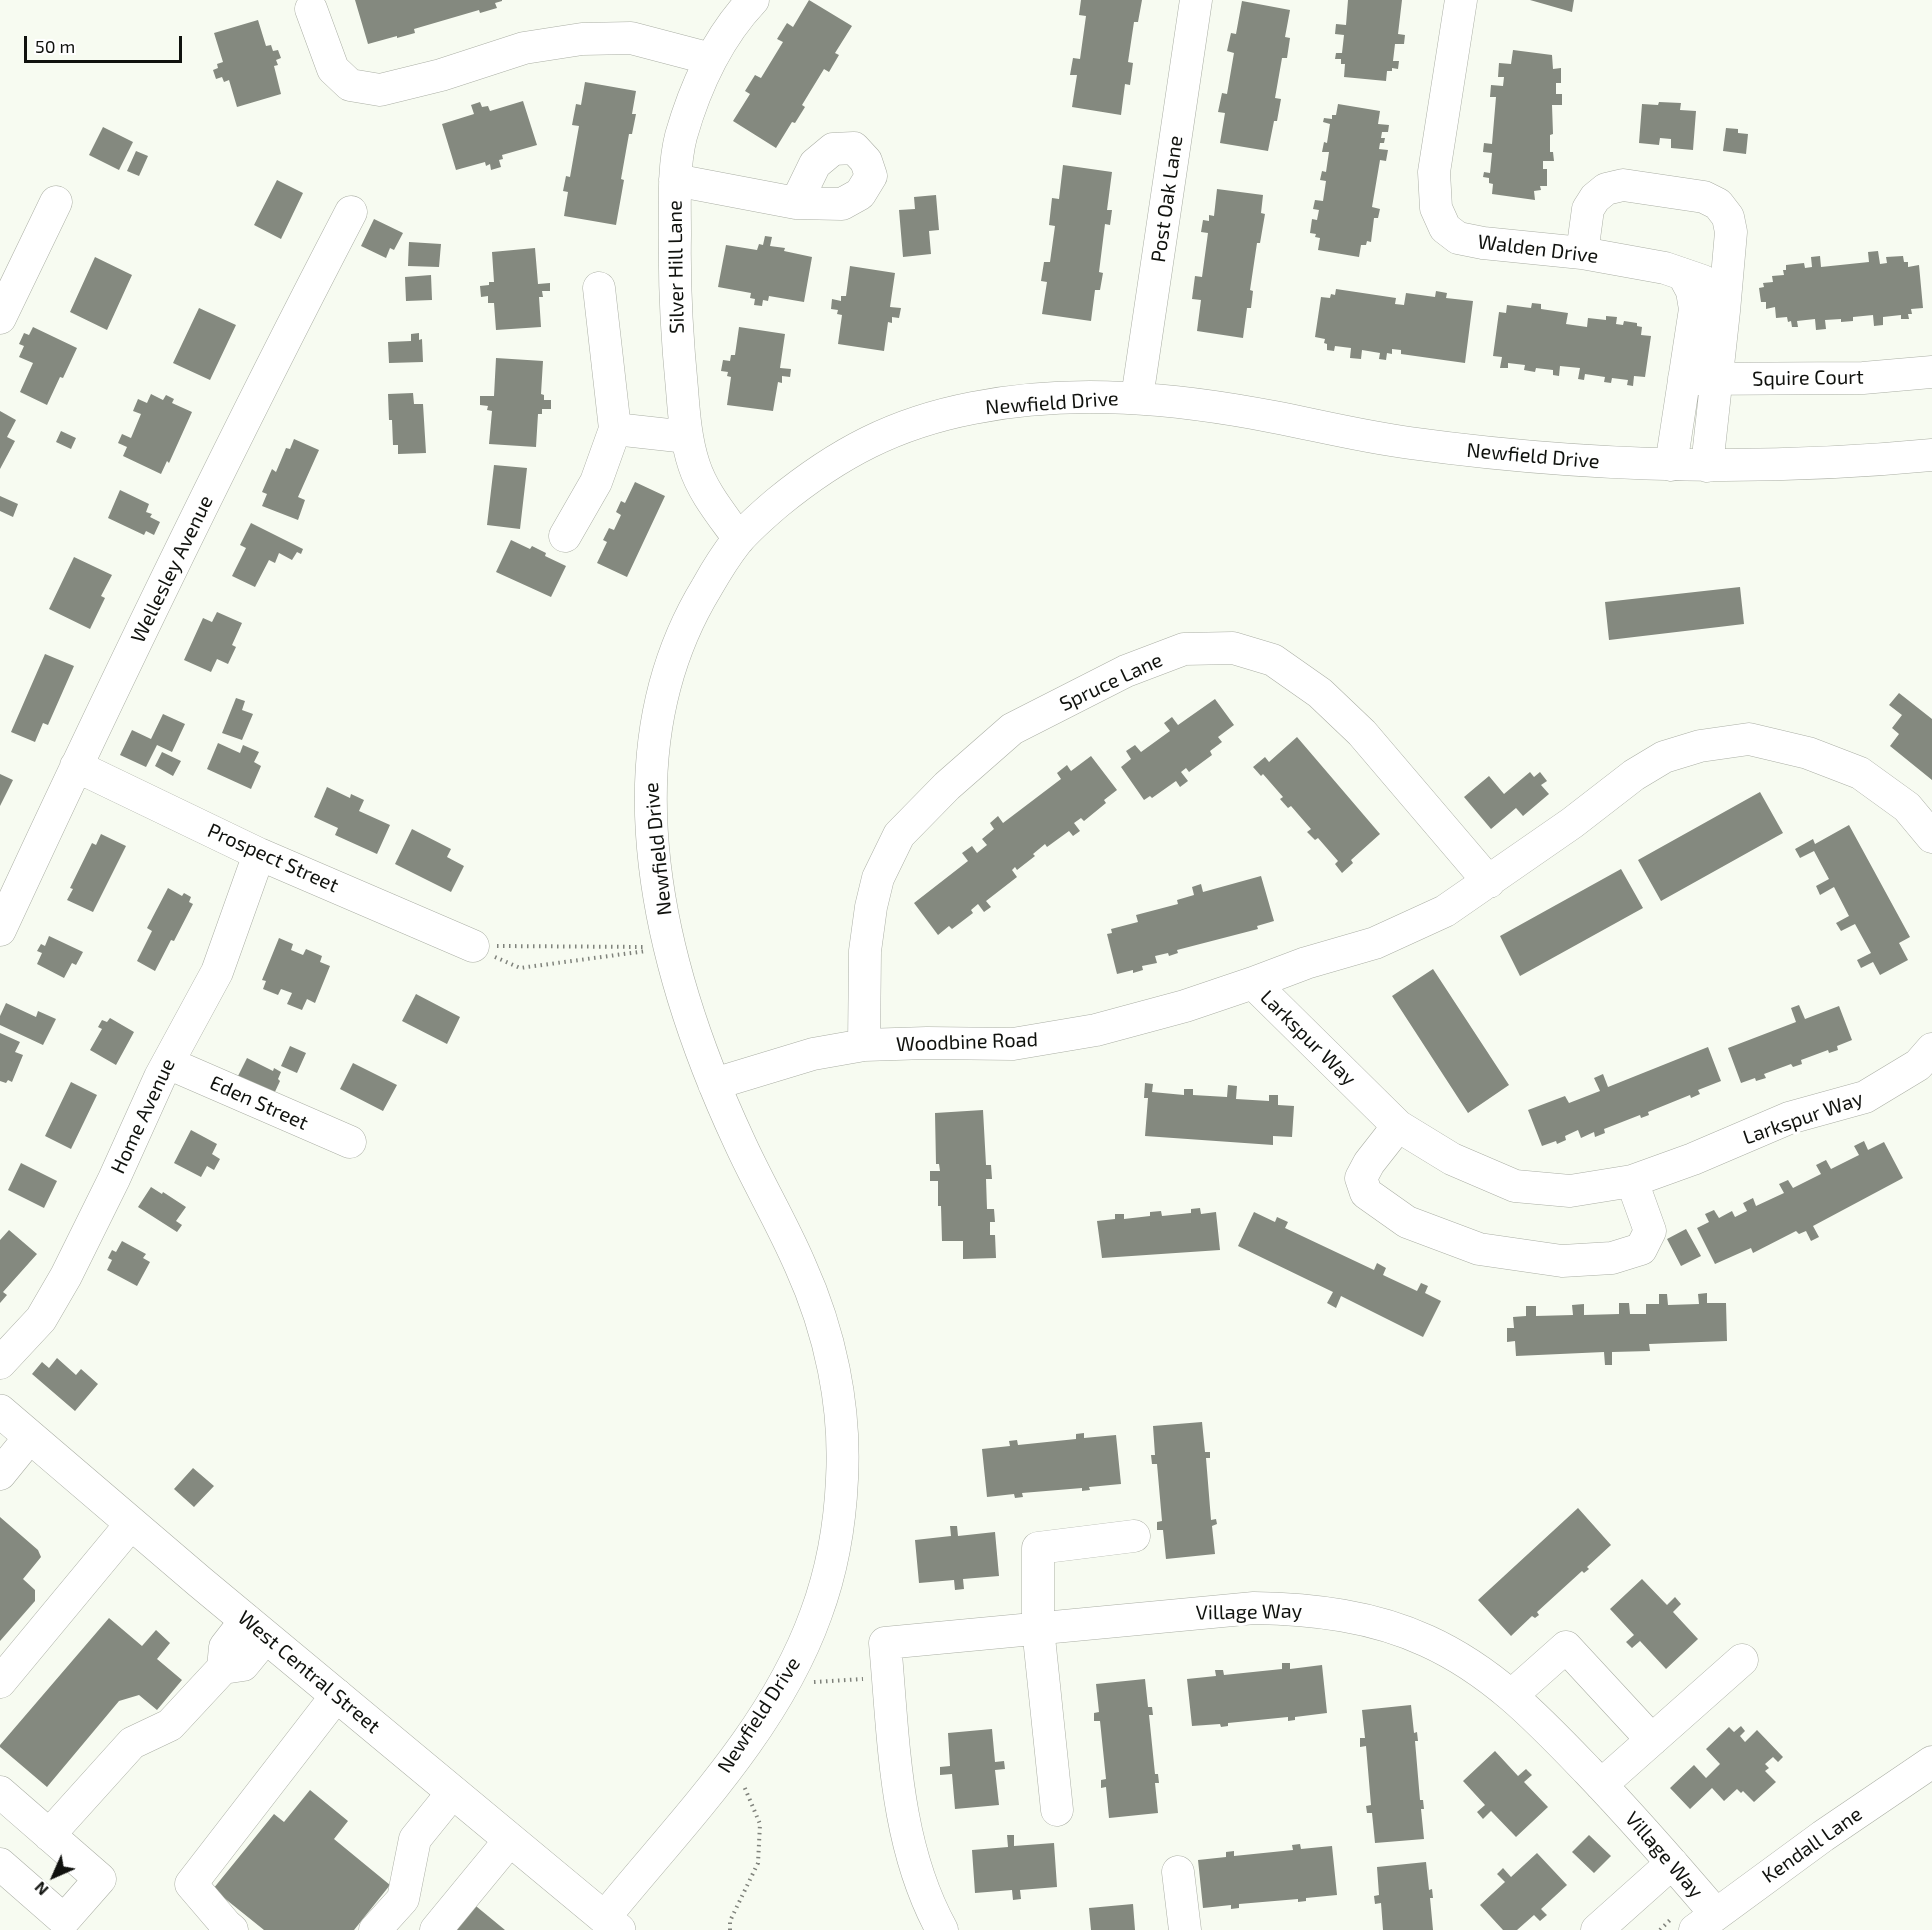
<!DOCTYPE html>
<style>
body{margin:0}
#map{position:relative;width:1932px;height:1930px;overflow:hidden;background:#f7fbf1;font-family:"Exo 2",sans-serif}
canvas{display:block}
.north{position:absolute;left:24px;top:1846px;width:60px;height:60px;-webkit-text-stroke:4px #fff;paint-order:stroke;rotate:225deg;font-size:16px;font-weight:700;line-height:24px;text-align:center;color:#10120e}
.north::after{content:'';display:block;margin:auto;width:21px;height:27px;background:#10120e;clip-path:polygon(50% 0,100% 100%,50% 72%,0 100%)}
.scale{position:absolute;left:24px;top:36px;width:158px;height:27px;box-sizing:border-box;border:3px solid #10120e;border-top:0;padding-left:8px;font-size:18px;line-height:21px;white-space:nowrap;color:#10120e;-webkit-text-stroke:4px #fff;paint-order:stroke}
</style>
<div id="map">
<canvas width="1932" height="1930"></canvas>
<div class="north">N</div>
<div class="scale">50 m</div>
</div>
<script>
const ctx = document.querySelector('canvas').getContext('2d');
ctx.lineJoin = 'round';
function paint(path, color) { ctx.fillStyle = color; ctx.fill(path, 'evenodd'); }
function strokePath(path, color, width, dash) { ctx.strokeStyle = color; ctx.lineWidth = width; ctx.lineCap = dash ? 'butt' : 'round'; ctx.setLineDash(dash || []); ctx.stroke(path); }
function write(font, color, halo, rows, align = 'center') {
  ctx.font = font + ' "Exo 2",sans-serif'; ctx.lineWidth = 6; ctx.setLineDash([]); ctx.textBaseline = 'middle'; ctx.strokeStyle = halo; ctx.fillStyle = color; for (const [text, x, y, turn = 0] of rows) {
    ctx.save(); ctx.translate(x, y); ctx.rotate((+turn || 0) * Math.PI / 180); ctx.textAlign = isNaN(turn) ? turn : align; if (halo) ctx.strokeText(text, 0, 0); ctx.fillText(text, 0, 0); ctx.restore();
  }
}
paint(new Path2D(`
 M355,0H502V1L495,3L497,8L480,13L479,10L414,29L415,33L397,38V36L368,44Z
 M809,0L852,26L835,53L839,55L829,72L824,69L802,105L805,107L795,123L792,122L776,148L733,121L750,94L745,91L755,75L761,78L783,42L777,39L787,23L793,27Z
 M1081,0H1142L1138,22H1134L1128,62L1133,63L1130,85L1125,84L1121,115L1072,107L1077,75H1070L1073,58L1080,59L1086,16L1079,15Z
 M1348,0H1402L1398,34L1405,35L1404,44H1395L1393,61H1399L1398,69L1392,68V71H1387L1386,81L1344,77L1345,64H1341V59H1335L1336,53H1342L1344,35L1335,34L1336,24L1346,25Z
 M1530,0H1574L1572,12Z
 M1242,1L1290,10L1285,37L1290,38L1287,58H1282L1275,98L1281,99L1277,121H1274L1268,151L1220,143L1225,113L1218,112L1222,93L1227,94L1234,53L1227,51L1231,33L1236,34Z
 M258,20L266,46L271,45L273,51L278,50L281,58L276,60L278,65L274,66L281,94L237,107L229,80L224,82L222,77L216,79L213,70L218,68L217,64L223,62L214,33Z
 M1513,50L1552,55L1553,69L1561,68V83H1556V94H1562V105H1552L1553,134L1550,135V152H1553L1554,161H1543V169H1547V186H1540L1541,190L1534,191L1535,200L1492,194L1493,184L1489,183V178L1483,177L1484,172L1490,173L1492,153L1483,152L1484,143L1492,144L1496,97H1490L1491,85L1503,86L1504,77H1498L1499,63L1511,64Z
 M585,82L636,91L632,114H636L632,134H629L621,179L624,180L616,225L564,216L568,192L563,191L566,176L570,177L579,126L572,125L576,104L581,105Z
 M523,101L537,145L502,155L503,159L499,160L501,167L491,170L490,164L486,166L485,162L456,170L442,124L474,114L471,105L480,102L482,107L488,106L490,111Z
 M1659,102L1681,103L1680,110L1696,111L1693,150L1671,148V139L1660,138L1659,145L1639,143L1642,104L1658,105Z
 M1338,104L1380,111L1378,124L1389,125L1388,132H1382L1381,138H1385L1384,143H1380L1379,149L1388,150L1386,161L1380,160L1372,207L1380,209L1378,218H1374L1371,242L1367,241L1366,245H1361L1359,257L1318,250L1320,238L1315,237L1316,234L1310,233L1312,219L1317,220L1319,210L1313,209L1315,200L1323,201L1326,181L1320,180L1322,171L1326,172L1329,152H1322L1324,142L1327,143L1330,124L1323,122L1324,118L1332,119V115H1336Z
 M103,127L133,142L119,170L89,155Z
 M1726,128L1738,129V133L1748,134L1746,154L1723,151Z
 M136,151L148,156L139,176L127,171Z
 M1063,165L1112,172L1107,210H1112L1110,225L1105,224L1099,272L1103,273L1100,290H1095L1091,321L1042,314L1047,282L1041,281L1044,262H1050L1055,226L1049,225L1052,198L1059,199Z
 M277,180L303,193L281,239L254,225Z
 M1217,189L1263,195L1261,213L1265,214L1260,243H1257L1250,290L1253,291L1251,308H1247L1243,338L1197,331L1201,300L1192,299L1195,276L1202,277L1208,233L1201,232L1203,220L1209,221V215L1214,216Z
 M936,195L939,230L929,231L931,254L903,257L899,210L915,209L914,197Z
 M374,219L403,233L394,250L390,248L386,258L361,246Z
 M765,236L772,237L770,246L785,248L784,251L812,257L804,302L769,296L768,301L763,300L762,306L754,305L755,299L750,298L751,293L718,287L726,245L757,250L759,244L763,245Z
 M409,242L441,244L439,267L408,266Z
 M535,248L538,284L550,283V291H542L543,297H539L541,327L496,330L494,303H488V296L481,297L480,286L489,285V282H494L492,252Z
 M1878,251L1880,264L1887,263L1886,257L1903,256L1904,262H1908V267L1919,265L1923,308L1911,309L1912,314H1908L1909,319H1901V315L1883,317V325L1874,326L1873,315L1853,317V321L1841,322V319L1825,320L1826,329L1816,330L1815,319L1797,321L1798,327H1792L1791,321L1788,322L1787,317L1776,318L1775,307L1766,309V302H1761L1759,288L1764,287L1763,283L1773,282L1772,276L1784,275L1783,270H1786V265L1804,263L1805,268L1812,267L1811,257L1820,256L1821,267L1869,262L1868,252Z
 M95,257L132,275L107,330L70,312Z
 M850,266L895,273L890,307L901,308L899,318L892,317V323L888,322L884,351L838,344L842,315L837,314L838,310L831,309L832,299L841,301V296H846Z
 M431,275L432,300L406,301L405,277Z
 M1336,289L1396,298L1395,304L1404,305L1406,293L1435,297L1436,291L1447,293L1446,298L1473,301L1465,363L1401,354V350L1392,349V354L1387,353L1386,360L1379,359L1380,353L1362,350L1361,359L1350,358L1351,348L1335,346L1334,351L1327,350V344L1324,343L1325,339L1315,337L1321,297L1330,298L1331,294L1335,295Z
 M1532,303L1541,304V309L1568,313L1566,324L1587,327L1588,318L1606,320V316L1617,317L1616,324L1623,325L1624,321L1637,323V326L1642,327L1641,335L1651,336L1645,377L1634,376L1633,386L1627,385L1628,380L1612,378L1611,383L1604,382L1605,377L1585,374L1584,380L1578,379L1580,368L1560,366L1559,376L1553,375V370L1536,368L1535,372L1524,370L1525,365L1508,363V368H1500L1502,357L1493,356L1499,312L1506,313L1507,305L1531,308Z
 M199,308L236,325L210,380L173,363Z
 M33,327L77,348L63,378L60,377L47,405L20,392L33,363L19,357L24,346L19,344L24,333L29,335Z
 M739,327L785,334L780,368L791,369L790,377L782,376V383L778,382L773,411L727,405L731,377L727,376L728,372L721,371L723,360L730,361L731,355H735Z
 M419,333V340L422,339L423,362L389,363L388,342L411,341V334Z
 M496,358L543,361L541,394L544,395V400H551V409H542V414H538L536,447L489,444L492,411L487,410L488,406L480,405V396H494Z
 M413,393L414,404H423L426,453L398,454V445H393L392,420H389L388,394Z
 M151,394L163,400L166,395L174,399L172,403L192,412L169,463L167,461L161,474L123,456L127,447L118,443L122,434L131,438L141,414L133,411L138,399L147,403Z
 M0,411L16,420L7,437L15,441L0,469Z
 M61,431L76,438L71,449L56,442Z
 M294,439L319,450L298,497L305,500L298,520L262,506L267,494L262,492L272,469L276,472L286,448L290,449Z
 M494,465L527,468L520,529L487,525Z
 M635,482L665,496L627,577L597,563L607,542L603,540L609,528L614,530L621,515L616,512L621,501L625,503Z
 M120,490L149,504L146,512L152,514L150,517L160,522L154,535L146,531L144,535L108,518Z
 M0,496L18,504L13,517L0,511Z
 M251,523L303,549L301,554L297,552L292,560L279,553L275,563L269,560L255,587L232,576L246,548L240,545Z
 M511,540L530,549L532,546L546,553L545,556L566,566L551,597L496,572Z
 M74,557L112,575L101,596L105,598L90,629L49,609Z
 M1740,587L1744,624L1609,640L1605,602Z
 M217,612L242,623L232,645L236,647L228,664L217,659L211,672L184,660L203,618L212,622Z
 M45,654L74,666L48,725L43,723L35,742L11,732Z
 M1899,693L1932,719V780L1890,746L1899,734L1892,728L1902,715L1889,705Z
 M236,698L245,701L242,710L253,714L242,740L222,733Z
 M1215,699L1234,725L1218,737L1222,742L1210,751L1212,755L1189,772L1186,768L1181,772L1188,781L1180,787L1176,781L1152,798L1150,796L1144,800L1121,767L1131,759L1126,751L1135,745L1141,752L1170,731L1164,723L1172,717L1178,725Z
 M163,714L185,724L172,752L157,745L146,767L120,755L132,730L151,739Z
 M1297,737L1380,834L1351,860L1353,863L1342,873L1335,864L1338,861L1318,838L1315,840L1307,832L1311,829L1291,806L1288,808L1280,799L1283,797L1263,774L1261,776L1253,767L1265,757L1269,762Z
 M218,743L240,753L243,745L259,752L254,762L261,766L251,789L207,769Z
 M162,752L181,761L173,776L155,766Z
 M1091,756L1117,790L1104,800L1106,803L1084,821L1081,818L1074,823L1080,831L1073,836L1069,831L1047,847L1045,844L1033,854L1035,856L1017,870L1015,867L1012,870L1017,877L986,901L991,907L984,912L978,904L971,910L973,913L952,929L949,926L938,935L914,903L968,861L962,853L972,846L977,853L987,845L982,839L994,829L990,823L998,816L1003,823L1061,779L1057,773L1067,765L1071,771Z
 M1530,772L1534,777L1540,772L1547,781L1541,785L1549,794L1523,816L1516,808L1491,829L1464,797L1489,776L1504,794Z
 M0,774L13,780L0,806Z
 M327,787L350,798L351,794L364,800L359,811L390,825L377,854L335,835L338,828L314,817Z
 M1760,792L1783,833L1661,901L1638,860Z
 M1849,825L1910,937L1899,943L1908,960L1880,975L1873,962L1861,968L1857,960L1871,953L1855,924L1841,931L1836,923L1849,916L1834,887L1820,895L1816,886L1829,879L1814,851L1800,858L1795,849L1813,839L1815,844Z
 M412,829L451,849L447,857L464,866L451,892L395,864Z
 M101,834L126,846L93,912L67,900L73,889L70,888L92,843L96,845Z
 M1621,869L1643,908L1520,976L1500,936Z
 M1261,876L1274,921L1257,926L1258,929L1177,950L1178,953L1169,956L1168,953L1155,956L1157,963L1142,966L1143,970L1133,973V970L1117,974L1107,934L1112,933L1111,929L1138,922L1136,915L1178,904L1177,900L1194,895L1192,887L1201,884L1203,892Z
 M168,888L182,896L184,893L191,897L189,902L193,904L174,941L171,940L155,971L137,961L152,931L147,928Z
 M49,936L83,952L76,965L72,963L64,978L37,964L42,953L37,951L41,944L45,946Z
 M279,938L293,944L291,950L303,955L306,949L322,956L320,962L330,966L315,1003L307,999L302,1010L287,1004L292,993L281,989L278,995L263,989L266,981L262,980Z
 M1433,969L1509,1085L1468,1113L1392,996Z
 M416,994L460,1017L447,1044L402,1021Z
 M6,1003L36,1017L38,1011L56,1019L43,1045L0,1025V1016Z
 M1799,1005L1805,1019L1839,1006L1852,1040L1837,1046L1838,1050L1829,1053L1828,1050L1801,1060L1802,1064L1793,1067L1791,1064L1764,1074L1766,1078L1756,1081L1755,1078L1741,1083L1728,1048L1796,1022L1791,1008Z
 M110,1018L134,1032L116,1065L90,1050L102,1029L98,1027L102,1020L107,1022Z
 M0,1033L20,1042L15,1052L23,1055L12,1082L8,1080L6,1083L0,1081Z
 M290,1046L306,1053L297,1073L281,1066Z
 M1708,1047L1721,1081L1698,1090L1700,1094L1691,1098L1690,1095L1648,1112L1649,1115L1641,1118L1640,1115L1604,1129L1605,1133L1595,1137L1594,1132L1581,1138L1578,1130L1565,1136L1566,1140L1557,1144L1556,1141L1542,1146L1528,1110L1565,1096L1569,1103L1600,1091L1594,1078L1603,1074L1608,1087Z
 M247,1058L273,1071L274,1068L281,1072L278,1079L280,1081L273,1096L237,1078Z
 M353,1063L397,1085L383,1111L340,1089Z
 M71,1082L97,1095L71,1149L45,1136Z
 M1145,1083L1153,1084L1152,1092L1184,1095V1089H1193V1095L1227,1097L1228,1085L1237,1086L1236,1099L1269,1101V1095H1278V1105L1294,1106L1292,1137L1273,1136V1145L1145,1136L1148,1098H1144Z
 M983,1110L986,1165H991L992,1179H986L987,1209H994L995,1222H990V1235H995L996,1258L963,1259V1241H942L941,1206H938V1181H930V1171H940L939,1164H936L935,1113Z
 M191,1130L217,1144L212,1154L220,1159L214,1170L207,1166L201,1177L174,1163Z
 M1864,1141L1868,1150L1884,1142L1903,1178L1813,1226L1819,1237L1811,1241L1806,1231L1799,1234L1796,1231L1753,1253L1751,1248L1715,1264L1697,1228L1709,1222L1705,1214L1714,1210L1719,1218L1732,1211L1735,1217L1747,1211L1743,1203L1753,1198L1756,1206L1784,1193L1779,1184L1788,1180L1793,1188L1821,1174L1816,1165L1826,1160L1831,1169L1859,1155L1854,1146Z
 M21,1163L57,1181L44,1208L8,1190Z
 M151,1187L162,1194L163,1192L186,1207L176,1221L182,1225L177,1232L138,1207Z
 M1200,1208L1201,1214L1216,1212L1220,1250L1102,1258L1097,1221L1115,1219V1214H1124V1219L1150,1216V1212L1161,1211L1162,1216L1191,1213V1209Z
 M1254,1212L1275,1222L1277,1217L1288,1222L1285,1228L1374,1270L1377,1263L1386,1268L1383,1275L1417,1291L1421,1283L1428,1286L1425,1293L1441,1301L1423,1337L1341,1296L1336,1308L1327,1303L1333,1292L1238,1246Z
 M1686,1229L1701,1256L1681,1266L1667,1239Z
 M9,1230L37,1254L3,1292L7,1295L0,1303V1240Z
 M122,1241L146,1254L143,1258L150,1262L137,1286L107,1270L112,1260L108,1258L112,1250L116,1252Z
 M1707,1293V1303H1726L1727,1341L1649,1344L1650,1351L1612,1352V1365H1605L1604,1352L1516,1356L1515,1341L1507,1342V1328H1514L1513,1317L1526,1316V1306H1536V1316L1573,1315L1572,1305L1584,1304V1315L1619,1314V1303H1629L1630,1314H1646V1304H1659V1294H1667L1668,1305L1699,1304L1698,1294Z
 M57,1358L76,1375L81,1369L98,1384L75,1411L32,1374L42,1362L49,1368Z
 M1202,1422L1205,1452H1210V1458H1206L1211,1520L1216,1519L1217,1524L1212,1526L1215,1554L1166,1559L1163,1530H1157V1522L1162,1521L1157,1464H1152L1151,1455H1155L1153,1426Z
 M1084,1433V1438L1116,1435L1121,1484L1089,1487L1090,1490L1082,1491V1488L1022,1493L1023,1497L1015,1498L1014,1494L987,1497L982,1449L1010,1446L1009,1441L1017,1440L1018,1445L1076,1439V1434Z
 M193,1468L214,1486L194,1507L174,1489Z
 M1578,1508L1611,1545L1587,1567L1589,1569L1584,1573L1582,1571L1537,1612L1539,1615L1535,1618L1532,1616L1511,1636L1478,1600Z
 M0,1517L38,1550L41,1557L23,1579L35,1590V1601L0,1641Z
 M950,1526H957L958,1536L995,1532L999,1576L963,1579L964,1589L955,1590L954,1580L919,1583L915,1540L951,1536Z
 M1642,1579L1667,1605L1675,1597L1681,1604L1673,1612L1698,1639L1666,1669L1640,1641L1632,1648L1626,1642L1634,1635L1610,1609Z
 M109,1618L142,1646L156,1630L170,1643L157,1659L182,1680L157,1710L139,1695L119,1701L47,1787L0,1747V1745Z
 M1282,1663H1290V1669L1322,1665L1327,1713L1295,1717V1720L1288,1721V1717L1228,1723V1726L1221,1727L1220,1724L1192,1726L1187,1679L1216,1676L1215,1670H1223L1224,1675L1282,1669Z
 M1145,1679L1148,1707H1152L1153,1715H1149L1155,1774H1158L1159,1783H1155L1158,1813L1109,1818L1106,1787L1101,1788V1780L1106,1779L1100,1721H1094V1713L1099,1712L1096,1684Z
 M1411,1705L1414,1733L1417,1732L1418,1741H1415L1420,1800H1423L1424,1809H1421L1424,1839L1375,1843L1372,1813H1367L1366,1806L1371,1805L1366,1746L1360,1747V1738H1365L1362,1710Z
 M1741,1726L1745,1731L1740,1736L1745,1742L1757,1730L1783,1757L1778,1762L1773,1757L1765,1764L1769,1768L1765,1771L1776,1782L1754,1802L1743,1791L1741,1793L1737,1789L1724,1801L1712,1788L1690,1809L1670,1788L1694,1765L1706,1778L1720,1764L1706,1749L1729,1727L1734,1732Z
 M992,1729L995,1762L1004,1761L1005,1769L995,1770L999,1805L955,1809L952,1774L940,1775V1767L950,1766L948,1733Z
 M1495,1751L1518,1776L1526,1769L1532,1775L1524,1782L1548,1807L1516,1837L1491,1811L1483,1819L1477,1812L1485,1805L1463,1781Z
 M310,1790L348,1821L334,1839L390,1885L354,1930H264L213,1889L274,1814L284,1822Z
 M1007,1835H1014V1846L1054,1843L1057,1887L1020,1890L1021,1899L1013,1900L1012,1890L975,1893L972,1850L1008,1847Z
 M1589,1835L1611,1856L1594,1873L1572,1852Z
 M1300,1844L1301,1849L1332,1846L1337,1895L1306,1898V1901L1298,1902V1899L1239,1904V1908L1231,1909V1905L1203,1908L1198,1860L1226,1857V1852L1234,1851V1856L1293,1850L1292,1845Z
 M1537,1853L1567,1885L1541,1909L1547,1915L1540,1921L1534,1915L1517,1930H1503L1480,1905L1505,1882L1497,1874L1503,1868L1511,1877Z
 M1426,1862L1429,1890L1432,1889L1433,1898H1430L1433,1930H1383L1381,1903L1375,1904L1374,1896L1379,1895L1377,1867Z
 M471,1902L505,1930H448Z
 M1133,1904L1135,1930H1091L1089,1908Z`), '#84897f');
const minor = new Path2D(`
 M1461,0L1434,172L1436,208L1445,228L1458,238L1483,243L1582,253L1665,268L1703,281L1716,293L1724,311L1707,466
 M311,9L333,69L350,85L380,90L441,75L524,48L582,39L631,38L711,59
 M675,180L796,203L842,204L860,194L871,176L866,161L854,148L833,149L815,164L796,203
 M1582,253L1588,209L1595,198L1606,189L1623,185L1704,197L1718,204L1728,217L1731,232L1724,311
 M0,318L56,202
 M1684,379L1863,378L1932,372
 M1137,398L1196,0
 M615,429L687,437
 M1671,465L1695,309L1692,291L1684,276
 M565,536L596,482L615,429L599,288
 M739,539C723,516 703,493 694,465C686,441 684,415 682,389C677,338 674,287 675,235C675,202 673,168 681,136C695,87 718,37 753,0
 M76,766L259,854L473,946
 M1932,837L1907,807L1860,773L1808,753L1749,739L1700,746L1664,757L1634,775L1572,823L1445,911L1375,943L1306,963L1253,983L1398,1126L1452,1159L1515,1186L1570,1191L1632,1181L1693,1159L1789,1118L1865,1097L1918,1065L1932,1049
 M0,930C112,688 228,448 351,212
 M864,1045L865,951L871,907L878,878L899,835L947,786L1012,729L1126,671L1184,649L1233,648L1273,660L1320,693L1362,733L1489,882
 M168,1063L350,1142
 M714,1084L813,1054L864,1045L927,1043L1013,1044L1096,1030L1185,1006L1253,983
 M1398,1126L1369,1163L1361,1178L1366,1193L1407,1222L1479,1249L1562,1261L1612,1258L1641,1249L1650,1231L1632,1181
 M0,1363L41,1319L66,1276L114,1179L160,1077L217,972L259,854
 M0,1474L30,1437
 M223,1668L225,1647L246,1620
 M0,1682L131,1524
 M1512,1695L1566,1647L1652,1740
 M1601,1785L1742,1660
 M0,1792L100,1879L64,1920L0,1864
 M1057,1810L1038,1628V1548L1134,1536
 M49,1835L132,1743L170,1725L223,1668L243,1665L266,1637
 M1178,1872L1185,1930
 M604,1918C681,1823 774,1731 816,1614C832,1571 840,1524 842,1479C846,1406 830,1331 800,1265C782,1223 758,1183 739,1141C661,973 603,757 707,587C716,571 726,555 737,541C749,527 763,515 777,503C838,453 895,423 973,408C1073,388 1176,398 1274,417C1320,426 1364,437 1410,443C1584,467 1757,472 1932,455
 M232,1930L226,1925L191,1884L337,1695
 M375,1930L403,1899L415,1839L453,1792
 M436,1930L510,1840
 M942,1930C894,1843 894,1740 885,1643L1254,1608C1313,1609 1373,1616 1427,1641C1493,1671 1539,1720 1588,1771C1632,1817 1674,1865 1715,1913
 M1597,1930L1672,1863
 M1695,1930L1823,1836L1932,1762`);
const major = new Path2D(`
 M0,1411L200,1582L619,1930`);
strokePath(minor, '#abafa5', 33);
strokePath(major, '#abafa5', 34);
strokePath(new Path2D(`
 M497,946L646,947
 M495,957L520,968L646,951
 M814,1682L863,1679
 M730,1930V1921L758,1863L760,1824L744,1786
 M1660,1930L1670,1920`), '#7f827b', 4, [1.5, 4.5]);
strokePath(minor, '#fff', 32);
strokePath(major, '#fff', 33);
write('20px', '#10120e', '#fff', [
 ["Post Oak Lane",1167,199,-82],
 ["Walden Drive",1538,249,7],
 ["Silver Hill Lane",676,267,-91],
 ["Squire Court",1808,378,-1],
 ["Newfield Drive",1052,403,-4],
 ["Newfield Drive",1533,456,5],
 ["Wellesley Avenue",172,569,-64],
 ["Spruce Lane",1111,682,-25],
 ["Newfield Drive",658,849,-96],
 ["Prospect Street",273,858,24],
 ["Larkspur Way",1308,1038,45],
 ["Woodbine Road",967,1042,-2],
 ["Eden Street",259,1103,24],
 ["Home Avenue",143,1116,-65],
 ["Larkspur Way",1803,1118,-19],
 ["Village Way",1249,1612,-1],
 ["West Central Street",309,1672,40],
 ["Newfield Drive",759,1715,-57],
 ["Kendall Lane",1812,1845,-35],
 ["Village Way",1664,1855,49]
]);
</script>
